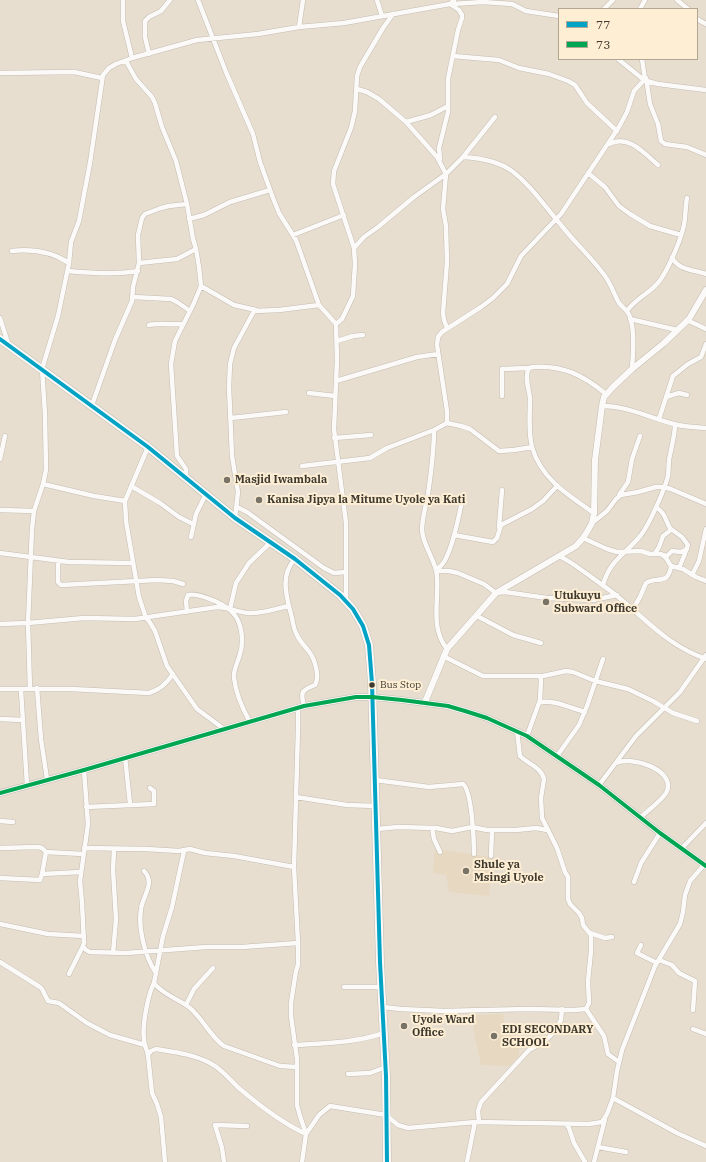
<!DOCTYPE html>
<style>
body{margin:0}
#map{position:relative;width:706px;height:1162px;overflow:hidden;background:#e7ded0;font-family:"IBM Plex Serif",serif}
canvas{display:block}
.legend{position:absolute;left:558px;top:8px;width:140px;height:52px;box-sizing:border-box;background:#fdeed4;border:1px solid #b1a692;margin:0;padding:5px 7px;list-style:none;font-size:12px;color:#3e392e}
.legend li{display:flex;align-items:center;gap:8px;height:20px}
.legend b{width:20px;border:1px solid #b1a692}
</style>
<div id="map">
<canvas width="706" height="1162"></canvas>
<ul class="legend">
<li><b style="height:5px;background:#03a3c6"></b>77</li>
<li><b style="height:5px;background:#00a651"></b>73</li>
</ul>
</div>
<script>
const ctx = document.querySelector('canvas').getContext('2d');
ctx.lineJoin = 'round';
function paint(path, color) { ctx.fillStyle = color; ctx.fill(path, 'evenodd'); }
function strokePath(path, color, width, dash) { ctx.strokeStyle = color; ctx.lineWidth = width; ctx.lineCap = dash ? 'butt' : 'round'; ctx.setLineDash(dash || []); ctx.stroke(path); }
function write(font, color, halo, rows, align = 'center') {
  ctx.font = font + ' "IBM Plex Serif",serif'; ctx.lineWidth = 4; ctx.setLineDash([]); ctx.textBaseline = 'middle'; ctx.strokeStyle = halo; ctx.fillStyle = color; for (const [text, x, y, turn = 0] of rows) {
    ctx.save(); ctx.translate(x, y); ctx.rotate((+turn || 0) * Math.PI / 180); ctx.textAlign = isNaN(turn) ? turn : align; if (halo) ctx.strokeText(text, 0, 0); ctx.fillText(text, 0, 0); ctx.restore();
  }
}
paint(new Path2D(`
 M435,849L493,857L489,896L449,892L446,875L433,873Z
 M503,1014L505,1031L519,1040V1057L509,1066L481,1065L474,1033L473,1015Z`), '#e7d9c1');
const street = new Path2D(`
 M123,0V21L132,58
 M198,0L226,72L253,134L260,162L273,198L279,213L296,240L319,305L336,324L337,360L334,429L346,523V601
 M377,0L382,16
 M677,0L688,9
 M452,4L483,2L512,4L526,11L559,16
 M604,9L613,0
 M640,9L645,0
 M697,19L706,24
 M299,27L303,0
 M149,54L145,37V21L149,17L161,11L170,0
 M453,56L499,60L519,68L549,74L568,81L575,85L587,103L617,131
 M618,59L644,80
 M126,61L136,79L152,97L155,103L162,127L176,161L187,204L193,239L196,249L199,267L201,286L193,305L175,341L171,364L177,456L186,469V478
 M0,73L74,72L102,78
 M646,78L650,104L658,124L661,141L665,144L687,147L706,155
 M647,81L658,84L706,90
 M357,89L367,92L379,99L406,122L437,157L446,174L443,209L446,226L447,262L443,313L444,320L447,328
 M406,122L431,115L448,106
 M609,144C628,134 644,153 658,165
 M463,157C480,158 498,161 512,171C532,186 545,207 561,225C575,243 592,258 605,276C611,284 614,294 619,303C623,308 628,310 630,317C635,332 633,353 632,369
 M440,159L439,148L448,112V79L458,30L462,18V15L459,10L450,4
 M588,173L605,187L619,206L630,214L650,226L681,235
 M189,219L204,215L230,202L270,190
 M293,235L344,215
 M354,248L364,237L378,227L414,197L446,174L463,157L495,117
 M12,251C31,249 52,252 69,263
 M672,257C677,270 695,270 706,274
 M139,263L177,259L196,249
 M68,271C91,273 114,275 138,271
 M201,286L234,305L256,310
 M133,297L171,299L177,302L190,311
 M627,311C635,299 648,294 657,284C667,273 679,244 683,229C686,219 685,208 687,198
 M0,318L8,343
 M630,319L677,330
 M687,320L706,329
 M336,324L342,319L353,296L355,264L354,248L333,184L334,171L351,128L355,111L357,76L360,67L383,28L393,14
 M149,325C160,323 171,325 183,324
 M337,341L353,336L363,335
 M336,381L417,357L438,354
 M309,393L335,396
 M502,396V369L529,368
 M666,397L679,393L687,395
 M92,405L115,340L132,301L133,287L139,263L138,235L142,218L145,214L161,208L169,206L187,204
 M602,406C629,406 652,419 678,425C687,427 697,427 706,428
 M231,418L286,412
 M659,419L673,376L688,364L701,357L706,344
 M447,423L461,426L470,429L499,451L514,450L532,447
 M434,430C434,452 431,473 428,494C426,506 422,518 422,530C423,547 436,560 437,576C439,601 430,628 447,649
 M334,438L371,435
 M148,447L125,501L126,521L139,597L146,618L149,621L155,631L167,666L197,709L224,729
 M0,459L5,436
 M302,466L370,458L387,448L434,430L447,423V411L437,345L438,337L442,332L481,307L493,298L507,284L521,256L561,214L619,127L627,112L634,91L645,79L642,59
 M43,484L94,496L125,501
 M131,486L160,503L179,517L193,524
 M619,495L628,482L632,459L640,436
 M237,507L247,512L324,568L334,573L346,572
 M0,510L34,511
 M594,513C569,496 541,479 532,447C528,432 530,414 530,398C529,390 524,376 529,368L533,367C563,365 583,375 606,394
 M235,518L238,492L232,456L229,387L230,364L234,348L254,311L279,310L319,305
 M592,523L607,511L616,499L621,495L638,492L656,487H663L671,489L706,504
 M499,527L502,490
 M671,529L682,537L688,545L684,556L679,568
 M454,535L493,542L497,538L501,525L532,509L543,501L557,486
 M191,537L196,514L206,494
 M583,538L607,549L617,552L641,551L650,554H661L666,558L671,566L683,569L696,577L706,581
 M0,553L69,562L132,563
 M655,553L659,547L663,536L671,530C665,520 666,514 656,507
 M663,555L667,556L672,551L681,552L687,549
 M559,556C570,561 580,569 590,576C599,583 609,589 617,596C648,621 667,645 706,659
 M295,559C279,576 287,598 292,618C293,624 294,630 297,635C300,642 306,647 310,653C315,660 320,677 315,685C302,690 300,691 304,706
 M58,561V582L61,585L157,580L173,581L183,584
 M436,569C450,566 459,515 462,501
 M437,571H449L458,573L484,584L496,593L505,592L547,598L593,600L617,595
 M692,575L699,561L706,529
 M603,585C610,559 626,554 641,535C650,523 664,491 668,476C669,469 668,462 670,455C672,444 675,435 675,424
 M230,609L236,583L249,563L271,542
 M633,609L640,597L646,583C657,575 668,587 671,566
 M187,612L186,601L188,595C196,593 207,598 215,601C221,604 228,607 233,613C242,622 244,642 240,654C238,662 233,670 234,678C236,694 242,708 250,722
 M477,616L513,635L541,643
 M0,624L28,623L84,618L135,619L217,607C227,607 237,612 248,613C262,614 275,609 288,606
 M443,656L483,676H543L566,671L573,672L595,681L628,689L653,701L673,713L697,721
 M37,688L41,739L47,779
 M0,689H71L149,693C160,690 167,683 173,674
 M30,689L28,623L32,529L34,511L43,484L46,470L45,414L42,369L58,316L69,263L71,242L79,221L90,163L103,75L109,68L116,64L132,58L197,40L258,34L299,27L344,23L450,4L454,0
 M21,690L27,785
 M539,703C550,698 573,709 585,712
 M298,707V729L294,867L298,943V965L296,971L291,1003V1016L297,1059V1105L300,1116L306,1134L302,1162
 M0,719L23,720
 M517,731L520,756C528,764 541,767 544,779L541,798L542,818L557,848L565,872L568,877V899L570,904L579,913L582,918L583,925L591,935V951L588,981L589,1003L586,1009
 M527,736L540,700L541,680L540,676
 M557,756L579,725L587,706L603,659
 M125,757L130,804
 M616,763C631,756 675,769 667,791C664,799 648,810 641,817
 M375,780L429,787L463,784C472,791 474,841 474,854
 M599,785L636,736L680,692L706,655
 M296,797L347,805L376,806
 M86,807L154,804V791L150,788
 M0,821L13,822
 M432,828L434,839L440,852
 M377,829L398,827L436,828L452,831L472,827L487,830H516L536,828L547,830
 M0,848L38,847L42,848L46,852
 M84,848L146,849L179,851L190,849L205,853L234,856L294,867
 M681,849L706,823
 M184,851L172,907L163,936L154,983C163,995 179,999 190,1008C203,1019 210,1036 224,1046L280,1066L297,1067
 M491,856L492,830
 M144,871C156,883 142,897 141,909C138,929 145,957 156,973
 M42,874L81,872
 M0,878L40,880L42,874L46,852L83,854
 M634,882L641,863L660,833
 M0,924L48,934L84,936
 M590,933L605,938L612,937
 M641,945L637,953L657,963
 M83,946L86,950L90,952L126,953L206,947H242L298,943
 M113,953L116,919L113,870L114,849
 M659,960L672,965L679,973L695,981L693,1010
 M0,962L40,987L42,989L48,1001L59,1003L87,1023L110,1035L145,1045
 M69,974L82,948L84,943L82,903L80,881L88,824L84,770
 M344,987H382
 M186,1005L194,989L213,968
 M383,1007L401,1009L444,1011L528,1009L574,1010L586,1009
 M586,1009L604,1036L608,1054L619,1062
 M693,1029L706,1034
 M294,1045C325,1043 355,1043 384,1033
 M148,1055C147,1050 144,1045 144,1039C142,1026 148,994 154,983
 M348,1074L370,1073L386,1067
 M613,1098L677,1133L706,1146
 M479,1122L478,1111L481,1102L529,1050L545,1041L553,1033L561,1020L562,1009
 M566,1124L569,1128L574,1143L585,1162
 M598,1147L626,1152
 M165,1162L161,1117L157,1104L152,1093L148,1055L151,1051L156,1049C174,1052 193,1054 210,1063C222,1069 230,1080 240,1089C260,1106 282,1123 306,1134L319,1115L330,1106L386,1115L398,1125L408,1128L475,1122L589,1124L602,1122L607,1114L613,1098L617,1071L622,1050L650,979L655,966L680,924L683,912L685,895L690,881L704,865
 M224,1162L222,1148L215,1125L247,1126
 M467,1162L475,1122
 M594,1162L605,1119`);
const secondary = new Path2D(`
 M425,702L447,649L496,593L576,546L583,538L587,532L592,523L594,513L595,460L602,406L604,397L613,387L632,369L664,343L689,319L706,290
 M0,793L84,770L304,706L356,697H372L402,700L448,706L465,711L487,718L527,736L599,785L660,833L706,866`);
const highway = new Path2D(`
 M0,339L148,447L235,518L295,559L340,595L353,609L363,626L369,645L372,683L380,962L386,1076L387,1162`);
strokePath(street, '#c3bcb1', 5.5);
strokePath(secondary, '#c3bcb1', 7);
strokePath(highway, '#c3bcb1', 9);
strokePath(street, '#fbfaf8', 4.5);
strokePath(secondary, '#fbfaf8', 6);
strokePath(highway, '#fbfaf8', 8);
strokePath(new Path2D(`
 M0,339L148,447L235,518L295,559L340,595L353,609L363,626L369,645L372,683L380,962L386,1076L387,1162`), '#03a3c6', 4);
strokePath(new Path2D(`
 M0,793L84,770L304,706L356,697H372L402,700L448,706L465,711L487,718L527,736L599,785L660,833L706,866`), '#00a651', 4);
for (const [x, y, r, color] of [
 [227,480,4,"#797367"],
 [259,500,4,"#797367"],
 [546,602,4,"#797367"],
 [372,685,3.5,"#3e392e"],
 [466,871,4,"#797367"],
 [404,1026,4,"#797367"],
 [494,1036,4,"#797367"]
]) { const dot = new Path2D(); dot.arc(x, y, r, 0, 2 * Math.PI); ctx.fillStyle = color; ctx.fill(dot); strokePath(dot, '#fdeed4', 1.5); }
write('10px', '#3e392e', '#fdeed4', [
 ["Bus Stop",380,685]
], 'left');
write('bold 11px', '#3e392e', '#fdeed4', [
 ["Masjid Iwambala",235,480],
 ["Kanisa Jipya la Mitume Uyole ya Kati",267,500],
 ["Utukuyu",554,596],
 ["Subward Office",554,609],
 ["Shule ya",474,865],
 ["Msingi Uyole",474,878],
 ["Uyole Ward",412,1020],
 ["Office",412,1033],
 ["EDI SECONDARY",502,1030],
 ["SCHOOL",502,1043]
], 'left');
</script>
